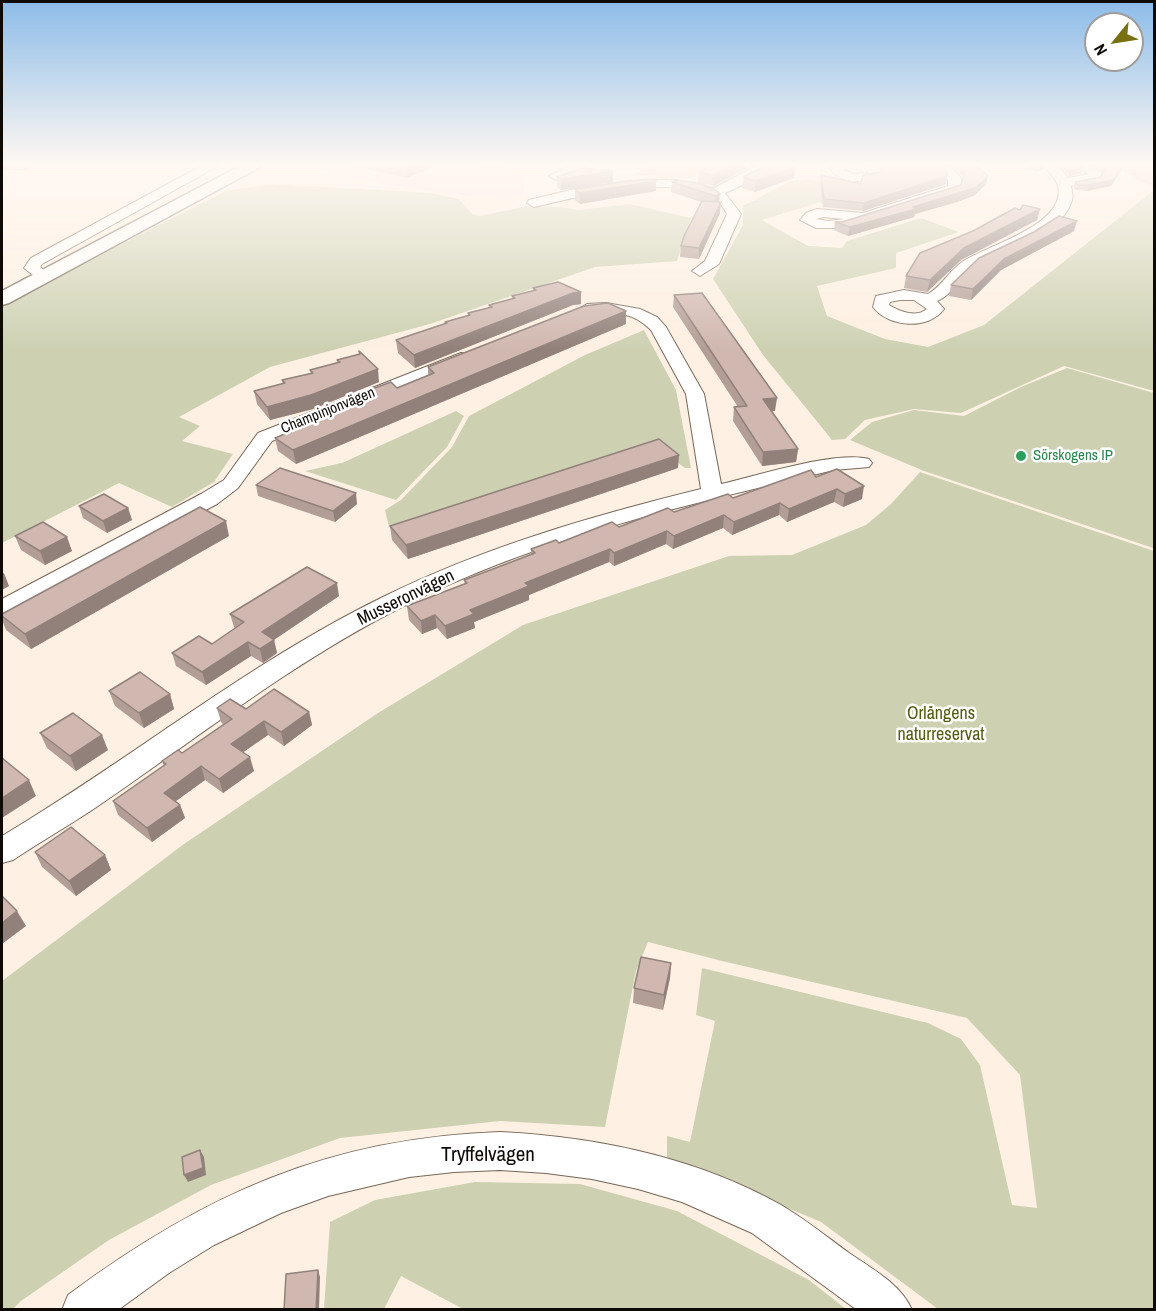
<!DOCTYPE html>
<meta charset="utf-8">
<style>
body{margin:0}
#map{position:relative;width:1156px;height:1311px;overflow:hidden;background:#fef0e2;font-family:"Archivo Narrow",sans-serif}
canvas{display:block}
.frame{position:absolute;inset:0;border:3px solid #100a06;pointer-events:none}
.north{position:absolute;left:1084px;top:12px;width:60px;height:60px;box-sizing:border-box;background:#fff;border:2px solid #9f9d9b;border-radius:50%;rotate:240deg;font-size:16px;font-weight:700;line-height:24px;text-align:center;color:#100a06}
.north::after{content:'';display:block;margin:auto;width:21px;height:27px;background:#777113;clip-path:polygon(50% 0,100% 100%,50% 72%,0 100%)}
</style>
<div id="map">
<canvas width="1156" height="1311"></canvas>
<div class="frame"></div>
<div class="north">N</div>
</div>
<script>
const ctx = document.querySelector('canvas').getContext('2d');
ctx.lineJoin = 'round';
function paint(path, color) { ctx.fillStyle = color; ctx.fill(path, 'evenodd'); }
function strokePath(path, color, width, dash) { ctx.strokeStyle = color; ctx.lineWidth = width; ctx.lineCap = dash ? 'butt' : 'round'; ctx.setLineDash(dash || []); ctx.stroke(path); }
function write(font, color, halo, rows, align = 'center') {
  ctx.font = font + ' "Archivo Narrow",sans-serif'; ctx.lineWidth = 5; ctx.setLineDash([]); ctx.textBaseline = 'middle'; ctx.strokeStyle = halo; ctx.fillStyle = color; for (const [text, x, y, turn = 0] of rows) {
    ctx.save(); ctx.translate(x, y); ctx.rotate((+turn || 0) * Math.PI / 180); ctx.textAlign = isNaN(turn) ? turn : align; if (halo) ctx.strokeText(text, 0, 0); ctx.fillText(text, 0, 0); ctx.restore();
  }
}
paint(new Path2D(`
 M512,166L510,169L525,183L523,196L504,200L427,191L371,182L329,172L328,167Z`), '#fbe1e7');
paint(new Path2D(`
 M650,166H708L691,179L652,175L629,176Z
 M1154,166V188L1115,167Z
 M808,179L874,193L877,199L817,203L762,220L808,246L842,248L847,241L921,218L959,232L896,253V268L817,286L827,316L885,339L928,347L984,325L1154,190V391L1064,366L961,413L914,409L865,420L845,439L832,440L763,355L713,279L743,225V206L790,181Z
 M271,184L431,193L459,199L472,214L480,216L527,206L562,207L578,210L630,204L691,218L677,261L595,267L430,324L270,367L179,417L200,426L182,441L233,454L214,482L172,507L119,483L2,543V305L226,191Z
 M644,330L676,390L691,468H685L649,442L389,527L385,510L401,500L452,447L469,416L585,355Z
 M1067,368L1154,393V545L1153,548L924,471L850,440L872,422L914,410L964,416L1021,387Z
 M456,411L464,416L447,447L396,500L305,471L342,463Z
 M920,472L1154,551V1309H938L821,1222L667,1157V1136L690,1142L715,1021L696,1015L702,968L928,1023L961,1039L980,1065L1012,1205L1037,1208L1020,1075L967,1018L722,961L648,942L636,971L605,1127L500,1121L340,1138L211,1185L109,1240L21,1301L13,1309L2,1310V981L184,844L378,713L523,625L729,556L792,555L866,525L891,504Z
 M475,1182L580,1184L677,1211L809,1280L846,1309H463L401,1276L384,1309H324L330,1222L375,1200Z`), '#cdd1b2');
const minor = new Path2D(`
 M201,166H218L42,264L40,267L52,276L50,279H38L24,268L31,258Z
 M569,166H588L556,180L549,176Z
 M756,166H770L762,176L725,193L741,214L719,264L700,276L692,271L705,261L727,214C724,209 721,203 716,199C673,173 581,196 534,207L527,203L529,200L579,188L643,180H675L714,188Z
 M831,166H847L844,170L854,174L868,173L865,166H878L881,171L879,178C861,183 842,184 830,169Z
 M936,166H950L962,179L959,191L840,228H816L800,220L806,213L817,209L863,213L948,186V180ZM824,217L844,219L828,221L816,219Z
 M1045,166H1058L1068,178L1088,174L1076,166H1093L1102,173L1097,181L1071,186C1072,190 1073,196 1072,200C1063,235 1002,250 975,267C960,276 954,294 937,301L944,309C929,330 889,328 873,307L876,296L904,290L928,294C942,286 949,271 962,262C987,245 1067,225 1058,186C1056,179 1049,172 1045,166ZM900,300H914L927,309C916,318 901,312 889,305L890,302Z
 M606,303L640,309L657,317L666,327L704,394L721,484C757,476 836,450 869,459L872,463L869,467L834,470C686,505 536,538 400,608C291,663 195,740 95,808C68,826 40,842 13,860L2,863V836C130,760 248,663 383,597C484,547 592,516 701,489L686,394L651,330C644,323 635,317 626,315C613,312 586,317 579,309L587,304Z
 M461,353L467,354L470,358L467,362L272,441L238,488L217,504L11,614L2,616V599L201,494L224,480L258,433Z
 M500,1132C598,1137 695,1157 781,1205C805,1219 827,1237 849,1253C871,1268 901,1284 912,1310H857L752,1233L682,1202L638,1189L592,1179L546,1173L500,1170L454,1172L409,1177L328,1196L281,1213L214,1245L169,1273L118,1310H62L68,1295C204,1194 329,1138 500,1132Z`);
const secondary = new Path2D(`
 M240,166H262L9,303L2,305V291Z`);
strokePath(minor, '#766758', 2);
strokePath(secondary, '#766758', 3);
paint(minor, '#fff');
paint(secondary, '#fff');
paint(new Path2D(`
 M2,166H32L25,171L2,170Z
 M355,166H434L407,178Z
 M880,166H942L946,184L863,211L823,207L820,183L821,175L861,184L881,172L882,170Z
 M954,166H977L986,184L975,195L960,201L915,214L914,217L848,236L834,230L835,222H842L961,185L963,177Z
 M1025,166H1045L1044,169L1037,172Z
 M1061,166H1082V173L1069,176Z
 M1097,166H1120L1118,176L1111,186L1087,191L1076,190L1074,188L1075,182L1101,177L1103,172Z
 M747,168L714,186L698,182L699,172Z
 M557,177L613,182L561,190L557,187Z
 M743,177L794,178L755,192L742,188Z
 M672,182L716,190L719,202H721L720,213L699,259L680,257L681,246L701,202L671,192Z
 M575,189L656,191L580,204L575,200Z
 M1040,209L1037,220L961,260L927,292L904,288L906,276L973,231L1020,210Z
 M1074,231L1001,270L971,300L949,296L951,285Z
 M533,288L581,292V304L573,305L415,368L398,353L396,340L445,324V322L468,316V313L490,308L489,305L512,299V296L533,291Z
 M674,295L775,411H772L798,449L796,462L762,466L733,421L734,407H738L673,307Z
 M626,324L296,464L278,451L275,438L373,397L372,389L397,388L428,375V367Z
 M359,351L379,382L313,409L270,420L257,404L254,391L283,384L282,380L311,373L310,370L338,363L337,360L359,355Z
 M678,468L408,559L392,540L390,526Z
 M816,477L862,499L843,507L834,502L787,522L779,515L732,535L723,528L673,549L666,544L614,566L609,562L529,595V600L474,622L475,628L447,639L437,628L422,634L409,620L407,606L465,584L464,580L531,554V549L619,527L674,512Z
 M256,485L357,504L335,522L258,496Z
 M79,506L128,508L132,520L107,533L83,518Z
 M15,536L72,551L45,565L21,550Z
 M229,536L31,649L6,630L2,620V614Z
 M339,596L274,640L277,653L263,663L251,656L206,685L176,666L172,653L212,644L235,628L234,627L230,614Z
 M109,691L170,694L174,709L144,728L115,706Z
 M217,708L309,712L312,725L284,746L268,735L243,752L254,771L223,793L205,780L176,801L180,805L185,818L152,842L118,815L113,801L164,766L162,761L182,753L223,724L221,722Z
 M40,733L108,750L76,771L47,748Z
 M35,852L105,855L111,870L76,896L42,867Z
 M671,963L670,978L663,1010L633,1003L634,988Z`), '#b39e97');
paint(new Path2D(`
 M24,166H32L25,171Z
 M406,166H434L407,178Z
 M731,166H747V168L714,186V175Z
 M1038,166H1045L1044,169L1037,172Z
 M795,167L794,178L755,192L756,181Z
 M1084,167L1082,173L1069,176L1070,170Z
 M613,171V182L561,190V179Z
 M1120,171L1118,176L1111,186L1087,191L1089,185Z
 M947,176L946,184L863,211L864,203Z
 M988,176L986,184L975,195L960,201L915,214L914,217L848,236L850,227Z
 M656,181V191L580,204V193Z
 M720,194L719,205L714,207L715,196Z
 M721,202L720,213L699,259V248Z
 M1040,209L1037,220L961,260L927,292L930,280L964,248Z
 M1077,221L1074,231L1001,270L971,300L973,289L1004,259Z
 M581,292V304L573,305L415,368L414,355L573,293Z
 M626,311V324L296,464L293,450Z
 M378,369L379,382L313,409L270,420L267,407Z
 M777,398L775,411L762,412L763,399Z
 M798,449L796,462L762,466L763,452Z
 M679,455L678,468L408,559L406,545Z
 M864,486L862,499L843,507L845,494Z
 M837,489L834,502L787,522L789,509Z
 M356,493L357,504L335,522L333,511Z
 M780,503L779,515L732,535L734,522Z
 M128,508L132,520L107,533L103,521Z
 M724,515L723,528L673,549L674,536Z
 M226,521L229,536L31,649L25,634Z
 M667,531L666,544L614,566V553Z
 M67,537L72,551L45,565L40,551Z
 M610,549L609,562L529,595V600L474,622L475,628L447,639L445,626L470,610L525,583Z
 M4,573L9,586L2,590V574Z
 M337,583L339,596L269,643L274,640L277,653L263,663L260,649L262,632Z
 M435,615L437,628L422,634L421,621Z
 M248,642L251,656L206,685L202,672Z
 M170,694L174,709L144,728L139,713Z
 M309,712L312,725L284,746L281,732Z
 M264,721L268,735L235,758L231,744Z
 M102,735L108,750L76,771L70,756Z
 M250,757L254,771L223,793L219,779Z
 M201,766L205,780L169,806L164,793Z
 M29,780L36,796L2,818V798Z
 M180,805L185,818L152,842L147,828Z
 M105,855L111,870L76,896L69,881Z
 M17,911L26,926L2,944V923Z
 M671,963L670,978L663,1010L664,995Z
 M200,1150L204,1157L206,1175L188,1182L184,1175Z
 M318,1270L320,1277L319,1310H316Z`), '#92817b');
const building = new Path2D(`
 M710,166H731L714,175L699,172Z
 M765,166H791L795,167L756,181L743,177Z
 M883,166H942L947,173V176L864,203L824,199L821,175L861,184L863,175L881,172Z
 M962,166H977L988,176L977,187L962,192L913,207L916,209L850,227L835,222H842L961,185L965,170Z
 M1067,166H1082L1084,167L1070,170Z
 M1105,166H1120V171L1112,180L1089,185H1078L1075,182L1101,177L1106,167Z
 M582,168L613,171L561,179L557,177Z
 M656,179V181L580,193L575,189L627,181Z
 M677,180L698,183L716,190L720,194L715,196L672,182Z
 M702,201L721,202L699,248L681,246L684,236Z
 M1023,205L1040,209L964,248L930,280L906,276L920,253L973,231L1015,208L1020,210Z
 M1059,216L1077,221L1004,259L973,289L951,285L979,258L1034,232Z
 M558,282L581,292L573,293L414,355L396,340L447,323L445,322L470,315L468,313L492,307L489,305L515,298L512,296L536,290L533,288Z
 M702,293L777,398L763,399L798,449L763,452L734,407L747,406L674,295Z
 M608,303L626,311L293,450L275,438L375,397L372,389L391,382L397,388L434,373L428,367L584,306Z
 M359,351L378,369L311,395L267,407L254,391L285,383L282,380L313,373L310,370L340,362L337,360L360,354Z
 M659,439L679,455L406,545L390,526Z
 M280,468L356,493L333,511L256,485Z
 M837,469L864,486L845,494L837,489L789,509L780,503L734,522L724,515L674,536L667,531L614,553L610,549L525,583L529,586L470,610L474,614L445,626L435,615L421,621L407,606L467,583L464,580L535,553L531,549L556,540L559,543L612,522L619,527L668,508L674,512L728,494L733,498L811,470L816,477Z
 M104,494L128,508L103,521L79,506Z
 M200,507L226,521L25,634L2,616V614Z
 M43,522L67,537L40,551L15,536Z
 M307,567L337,583L262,632L274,640L260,649L248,642L202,672L172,653L199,636L212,644L244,622L230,614Z
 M140,672L170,694L139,713L109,691Z
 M274,689L309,712L281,732L264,721L231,744L250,757L219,779L201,766L164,793L180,805L147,828L113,801L166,764L162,761L178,750L182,753L232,719L217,708L230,699L246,709Z
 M73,713L102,735L70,756L40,733Z
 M2,758L29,780L2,798Z
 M71,827L105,855L69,881L35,852Z
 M2,896L17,911L2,923Z
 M641,957L671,963L664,995L634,988Z
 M200,1150L203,1168L184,1175L182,1157Z
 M318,1270L316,1310H284L286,1274Z`);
paint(building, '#d0b8b0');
strokePath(building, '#92817b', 1.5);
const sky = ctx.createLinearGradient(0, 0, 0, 350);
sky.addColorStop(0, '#8cbce9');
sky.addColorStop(0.47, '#fff8f2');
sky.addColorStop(1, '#fff8f200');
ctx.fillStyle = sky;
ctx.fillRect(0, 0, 1156, 350);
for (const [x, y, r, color] of [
 [1021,456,6,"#2e9e5b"]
]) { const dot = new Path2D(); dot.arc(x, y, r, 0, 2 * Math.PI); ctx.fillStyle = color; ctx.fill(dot); strokePath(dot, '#fff', 2); }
write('15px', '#100a06', '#fff', [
 ["Champinjonvägen",328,411,-22]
]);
write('15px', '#27864d', '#fff', [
 ["Sörskogens IP",1033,456]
], 'left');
write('18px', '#100a06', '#fff', [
 ["Musseronvägen",406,598,-26]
]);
write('18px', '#555b11', '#fff', [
 ["Orlångens",941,714],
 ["naturreservat",941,735]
]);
write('21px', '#100a06', '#fff', [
 ["Tryffelvägen",488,1155]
]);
</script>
